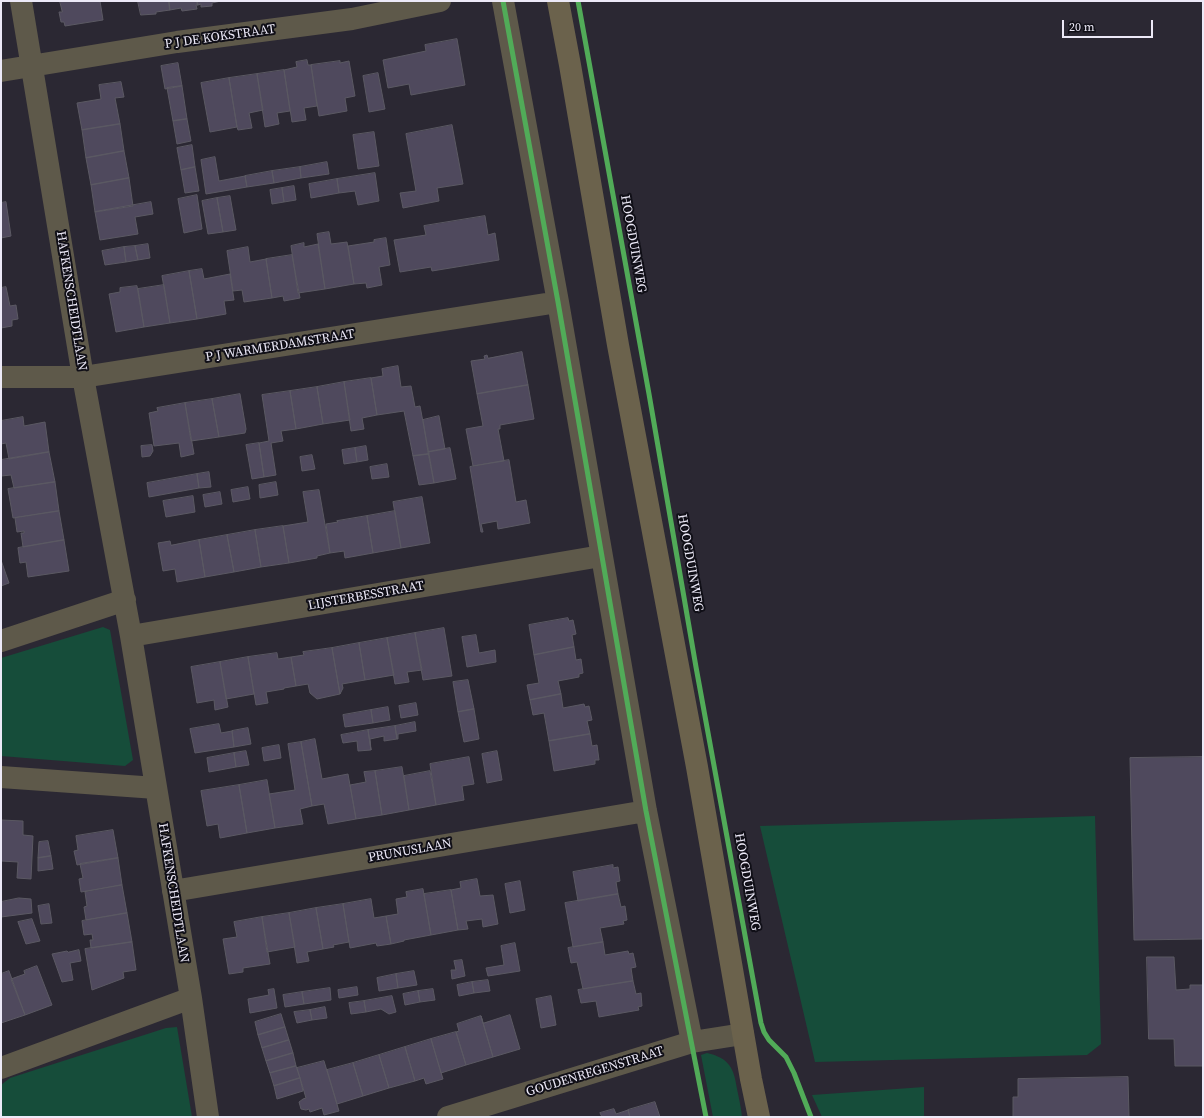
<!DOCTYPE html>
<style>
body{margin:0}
#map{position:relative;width:1204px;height:1118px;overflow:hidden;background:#2b2833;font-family:"Source Serif 4",serif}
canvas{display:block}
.frame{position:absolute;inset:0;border:2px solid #ece9f7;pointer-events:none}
.scale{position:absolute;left:1062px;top:20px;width:91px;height:18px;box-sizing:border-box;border:2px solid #ece9f7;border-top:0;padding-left:5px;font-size:12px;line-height:14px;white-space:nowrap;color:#ece9f7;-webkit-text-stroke:3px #100f17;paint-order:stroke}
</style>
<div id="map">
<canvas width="1204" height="1118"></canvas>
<div class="frame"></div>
<div class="scale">20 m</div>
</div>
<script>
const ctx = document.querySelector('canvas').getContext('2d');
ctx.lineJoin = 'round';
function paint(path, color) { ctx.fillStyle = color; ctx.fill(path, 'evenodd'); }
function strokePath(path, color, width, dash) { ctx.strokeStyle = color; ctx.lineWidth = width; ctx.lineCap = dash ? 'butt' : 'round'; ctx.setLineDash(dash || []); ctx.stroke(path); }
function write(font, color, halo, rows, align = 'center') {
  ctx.font = font + ' "Source Serif 4",serif'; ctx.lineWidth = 4; ctx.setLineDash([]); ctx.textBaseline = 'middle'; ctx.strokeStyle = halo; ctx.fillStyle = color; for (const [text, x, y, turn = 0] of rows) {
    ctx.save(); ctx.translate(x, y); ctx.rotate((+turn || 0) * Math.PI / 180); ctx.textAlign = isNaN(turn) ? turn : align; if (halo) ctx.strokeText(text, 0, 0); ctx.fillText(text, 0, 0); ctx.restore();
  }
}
paint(new Path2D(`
 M103,627L110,630L133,760L125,766L1,756V658Z
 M1095,816L1101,1044L1087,1055L815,1062L760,826Z
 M177,1027L192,1117H1V1085L10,1078L166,1028Z
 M707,1053C729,1058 734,1068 737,1089C739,1098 741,1108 742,1117H713L701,1055Z
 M924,1087V1117H822L812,1095Z`), '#164d3a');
const building = new Path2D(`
 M60,1H100L103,20L65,26L64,22H61L59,12H62Z
 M138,1H169L170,10L156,12V14L141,15Z
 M169,1H197L198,5H196L197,9L182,11L181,8L170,10Z
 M197,1H221L212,3V6L201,7V4L198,5Z
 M457,39L465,85L411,95L409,84L388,88L383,60L426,51L425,45Z
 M307,60L308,65H311L317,106L304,108L306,120L292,122L284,70L297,67L296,62Z
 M340,61V63L349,61L355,96L345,98L347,111L319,116L311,65Z
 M178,63L182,86L165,89L161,66Z
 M284,70L290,111L277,113L279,124L265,127L257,74Z
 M378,73L385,109L369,112L363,76Z
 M257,74L263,110L249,113L252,128L238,130L237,127L229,78Z
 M229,78L237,127L210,132L201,83Z
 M121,82L124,97L115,98L120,124L82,130L77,103L101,99L99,85Z
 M182,86L187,119L173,121L167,88Z
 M187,119L191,141L177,144L173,121Z
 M120,124L124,151L86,158L82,130Z
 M452,125L463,184L437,188L439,201L403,208L400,193L416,191L406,134Z
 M374,132L379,166L358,169L353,135Z
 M192,145L195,167L181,170L177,148Z
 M124,151L129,178L91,185L86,158Z
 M215,157L219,181L245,176L247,187L206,194L201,160Z
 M327,162L329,174L301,178L300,167Z
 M195,167L199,191L185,193L181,170Z
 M300,167L301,178L274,183L272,171Z
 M272,171L274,183L247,187L245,176Z
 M375,173L379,201L358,205L355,191L339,193L337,179Z
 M129,178L133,206L95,212L91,185Z
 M337,179L339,193L311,198L309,184Z
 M294,186L296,200L284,202L282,188Z
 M282,188L284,202L272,204L270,190Z
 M197,195L202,229L184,233L178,199Z
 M230,196L236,230L223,232L217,198Z
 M217,198L223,232L208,234L202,201Z
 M6,202L11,236L1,238V203Z
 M151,202L153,214L135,217L138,234L100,240L95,212Z
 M485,216L488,235L495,233L499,260L432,271L431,267L400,272L394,240L426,235L424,226Z
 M329,232L331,244L347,242L354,284L325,289L317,234Z
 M386,238L390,265L379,267L382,285L367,288L366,283L354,284L348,246L374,242V240Z
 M304,243V247L318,244L325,289L298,293L291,246Z
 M148,244L150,258L138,260L135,246Z
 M135,246L138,260L126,262L124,247Z
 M124,247L126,262L105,265L102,251Z
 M248,247L250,262L266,259L272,298L244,302L242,290L233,291L227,251Z
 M292,255L300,298L284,301L283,296L272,298L266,259Z
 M202,269L204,279L230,274L234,300L224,301L226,314L197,319L189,271Z
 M189,271L197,319L170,323L162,276Z
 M164,285L170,323L144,327L138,289Z
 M137,286L144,327L116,332L109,294L120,292V288Z
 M6,287L10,306L16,305L18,319L12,320V326L1,328V288Z
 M522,352L528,385L477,394L471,361L485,359L484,356L487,355L488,358Z
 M398,366L401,387L411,386L415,407L420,406L429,454L413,456L404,411L377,415L371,378L383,376L382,369Z
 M371,378L377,415L362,418L364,429L351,431L344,382Z
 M344,382L350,420L323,424L317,387Z
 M528,385L534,419L500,425V429H498L504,461L473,466L466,429L483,426L477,394Z
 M317,387L323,424L296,429L290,391Z
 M290,391L296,429L281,431L283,441L271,443L276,475L264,477L259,443L269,441L262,395Z
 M240,394L246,429L245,433L219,437L212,399Z
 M212,399L219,437L191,441L185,403Z
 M185,403L194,454L181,457L179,443L154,446L149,413L158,411L157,408Z
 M439,416L445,449L428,452L423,420Z
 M23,417L24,426L45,422L49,452L9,459L6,443L1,444V421Z
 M259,443L264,477L252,479L246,445Z
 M152,445L153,451L150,456L142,457L141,446Z
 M366,446L368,460L357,462L355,448Z
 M355,448L357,462L344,464L342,450Z
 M450,448L456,479L434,483L428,452Z
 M49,452L55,482L14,488L11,475L1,476V460Z
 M429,454L434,483L419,485L413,456Z
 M312,455L315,469L302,471L300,457Z
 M509,460L516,502L526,500L530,523L498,529L497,521L481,524L483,532H481L470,467Z
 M387,464L389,477L372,479L370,467Z
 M209,472L211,487L199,488L197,474Z
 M197,474L199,488L149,497L147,483Z
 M55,482L59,511L13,518L8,489Z
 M276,482L278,495L260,498L259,485Z
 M248,487L250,499L233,502L231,490Z
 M319,490L330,553L317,556V558L289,563L283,526L308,522L303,492Z
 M220,492L222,504L205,507L203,495Z
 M193,496L195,512L166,517L163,501Z
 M422,497L430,543L401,548L393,502Z
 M59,511L64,540L23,547L21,533H24V531L17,532L15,518Z
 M395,511L401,548L373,553L367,516Z
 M367,516L373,553L345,558L344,551L330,553L326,524L338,522L337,521Z
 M283,526L289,563L261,567L255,530Z
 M255,530L261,567L234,572L227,535Z
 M227,535L234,572L205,577L199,540Z
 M64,540L69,571L28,577L26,562L20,563L18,548Z
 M199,540L205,577L177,582L175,569L163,571L158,543L170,541L171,545Z
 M1,560L9,583L1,586Z
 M568,618L569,621L573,620L576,634L572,635L574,647L534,655L529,625Z
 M444,628L452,676L423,680L415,633Z
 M415,633L422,670L407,672L409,682L395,684L387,638Z
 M476,635L479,653L495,650L496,662L467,667L462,637Z
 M387,638L394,675L365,680L359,643Z
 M359,643L365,680L342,684L343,688L340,694L332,648Z
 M574,647L576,660L581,659L583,673L579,674V677L558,681L561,694L530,700L527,685L539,683L534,655Z
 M332,648L340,694L317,699L310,693L308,684L296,686L291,657L304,655L303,652Z
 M277,653L278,659L291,657L296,686L284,688V689L266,692L268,703L256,705L248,657Z
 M248,657L254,694L226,699L220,662Z
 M220,662L228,707L215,710L214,700L197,703L191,667Z
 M468,680L474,709L458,712L453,682Z
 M561,694L563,708L584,704L585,707L589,706L592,720L587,721L590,734L549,741L544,713L533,715L530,700Z
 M416,703L418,715L401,718L399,706Z
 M388,707L390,720L373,723L371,710Z
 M474,709L479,739L464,742L458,712Z
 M371,710L373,723L345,727L343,715Z
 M415,722L416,731L398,734V739H397L395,726Z
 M219,724L221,733L232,731L234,747L195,753L190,729Z
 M395,726L397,739L384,741V736L370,739L371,750L368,730Z
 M248,728L251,744L234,747L232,731Z
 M368,730L371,750L358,751L357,741L343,743L341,735Z
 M590,734L592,746L597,745L599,760H595V764L554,771L549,741Z
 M315,739L322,779L348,774L356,819L328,824L324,804L312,806L301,742Z
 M301,742L312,806L300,809L303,824L275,828L269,794L295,790L288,744Z
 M279,745L281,758L264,761L262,748Z
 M246,751L249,765L236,767L234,753Z
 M497,751L502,780L487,783L482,754Z
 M234,753L236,767L209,772L207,758Z
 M469,757L474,784L462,786L464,800L436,805L430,764Z
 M1203,757V939L1134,940L1130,758Z
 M402,767L409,810L382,815L375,771Z
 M375,771L382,815L356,819L350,785L366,782L364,772Z
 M430,771L436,805L409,810L404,776Z
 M267,780L275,828L247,833L239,785Z
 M239,785L247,833L220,838L218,824L207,826L201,791Z
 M1,820L23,821V835L33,836L31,879L17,878L18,862L1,861Z
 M113,830L118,858L77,865L74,851L78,850L76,836Z
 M48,841L51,856L38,858L39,842Z
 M51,856L53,869L38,871V858Z
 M118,858L122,885L81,892L79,879L83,878L80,864Z
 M613,865V868L618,867L620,881L616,882L618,894L578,901L573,872Z
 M477,879L480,896L493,895L498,924L483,927L482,919L466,921L468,929L458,930L451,890L461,888L460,882Z
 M520,881L525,910L510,913L505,884Z
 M122,885L127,913L86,920L84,907L87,906L85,892Z
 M423,889L431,935L404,940V941L391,944L386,916L398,914L396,899L407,897L406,892Z
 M451,890L458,930L431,935L424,894Z
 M618,894L621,907L625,906L627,920L623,921L624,924L600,928L603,942L573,947L565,903Z
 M19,898L31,899L32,913L1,917V902Z
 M371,899L374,918L386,916L391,944L377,946L376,943L350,948L343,904Z
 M49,904L52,923L41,924L38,906Z
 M343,904L349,942L333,945L334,947L323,949L316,908Z
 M316,908L323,949L307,952L309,961L297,963L289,913Z
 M127,913L132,942L91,948L90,940H93L92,934L84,935L82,921Z
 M289,913L295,947L267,952L262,917Z
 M262,917L270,964L243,968V972L229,974L223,939L237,937L234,922Z
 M32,919L40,941L26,944L18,922Z
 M132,942L136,970L123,972L124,978L92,990L85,949Z
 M603,942L605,955L628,951L629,954L633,953L636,967L631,968L633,981L583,989L577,962L571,963L568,948Z
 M515,943L520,971L488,976L486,968L504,965L501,946Z
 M79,950L81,961L70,963L73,980L62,982L52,954L67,951L68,952Z
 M1147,957H1174L1176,990L1190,989V985H1203V1066H1175L1174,1039H1149Z
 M462,960L465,976L452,979L451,970H456L454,961Z
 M37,966L52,1005L25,1015L11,979L25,974L24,971Z
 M9,971L25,1015L1,1023V974Z
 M414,971L417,985L398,988L396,974Z
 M396,974L398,988L379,991L377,978Z
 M488,980L490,991L474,993L472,982Z
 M633,981L636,994L641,993L642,1006L638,1007L639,1010L599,1017L596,1001L581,1003L578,990Z
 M472,982L474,993L459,996L457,985Z
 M357,987L358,995L339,998L338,990Z
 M330,988L331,1000L304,1004L302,992Z
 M274,989L277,1008L250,1013L248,999L269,995L268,990Z
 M433,989L435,1000L420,1002L418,991Z
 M418,991L420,1002L405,1005L403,994Z
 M302,992L304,1004L285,1007L283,995Z
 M392,996L396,1012L389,1014L381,1009L366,1012L364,1001Z
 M551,996L556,1025L541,1028L536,999Z
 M364,1001L366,1012L351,1014L349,1003Z
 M325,1007L327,1018L312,1020L310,1010Z
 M310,1010L312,1020L297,1023L294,1012Z
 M281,1014L285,1027L258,1035L255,1022Z
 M510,1015L520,1049L493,1057L481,1016L483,1023Z
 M481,1016L493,1057L466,1065L456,1032L459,1031L457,1024Z
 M285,1027L289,1040L262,1048L258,1035Z
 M456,1032L466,1065L441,1073L431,1039Z
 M431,1039L443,1079L426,1084L424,1078L415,1081L405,1047Z
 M289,1040L293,1053L266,1061L262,1048Z
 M405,1047L415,1081L389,1088L379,1055Z
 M293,1053L296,1066L270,1073L266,1061Z
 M379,1055L389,1088L363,1096L353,1063Z
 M324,1061L339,1111L324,1115L322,1108L310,1112L309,1109L306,1110L301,1109L299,1102L303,1099L306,1098L297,1068Z
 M353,1063L363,1096L337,1104L327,1070Z
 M296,1066L300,1078L274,1086L270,1073Z
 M1128,1077L1129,1117H1147H1013V1097H1018V1079Z
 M300,1078L303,1091L277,1099L274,1086Z
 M655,1102L660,1117H630L628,1110Z
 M614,1109L616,1114L628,1110L630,1117H602L600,1113Z`);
paint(building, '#4f495d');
strokePath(building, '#5b5963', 1);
strokePath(new Path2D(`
 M21,1L83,377L131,636L191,998L208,1117
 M503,1L558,302L646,811L692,1042
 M1,71L177,42L352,19L440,1
 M1,377H83L558,302
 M131,636L601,556
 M1,641L125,600
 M1,777L156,788
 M173,891L646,811
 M1,1068L191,998
 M448,1117L692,1042L743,1034`), '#5e594a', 22);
strokePath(new Path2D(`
 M558,1L570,65L618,345L697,767L751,1079L759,1117`), '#6b624c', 22);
strokePath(new Path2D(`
 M503,1L558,302L646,811L706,1117
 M578,1L649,394L696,667L761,1023L764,1032L769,1040L786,1057L794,1073L811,1117`), '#51ab58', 5);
write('13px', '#ece9f7', '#100f17', [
 ["P J DE KOKSTRAAT",220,37,-8],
 ["HOOGDUINWEG",633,244,80],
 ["HAFKENSCHEIDTLAAN",71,301,81],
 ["P J WARMERDAMSTRAAT",280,346,-9],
 ["HOOGDUINWEG",690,563,80],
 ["LIJSTERBESSTRAAT",366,596,-10],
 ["PRUNUSLAAN",410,851,-10],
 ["HOOGDUINWEG",747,882,80],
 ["HAFKENSCHEIDTLAAN",173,893,81],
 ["GOUDENREGENSTRAAT",595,1072,-17]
]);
</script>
